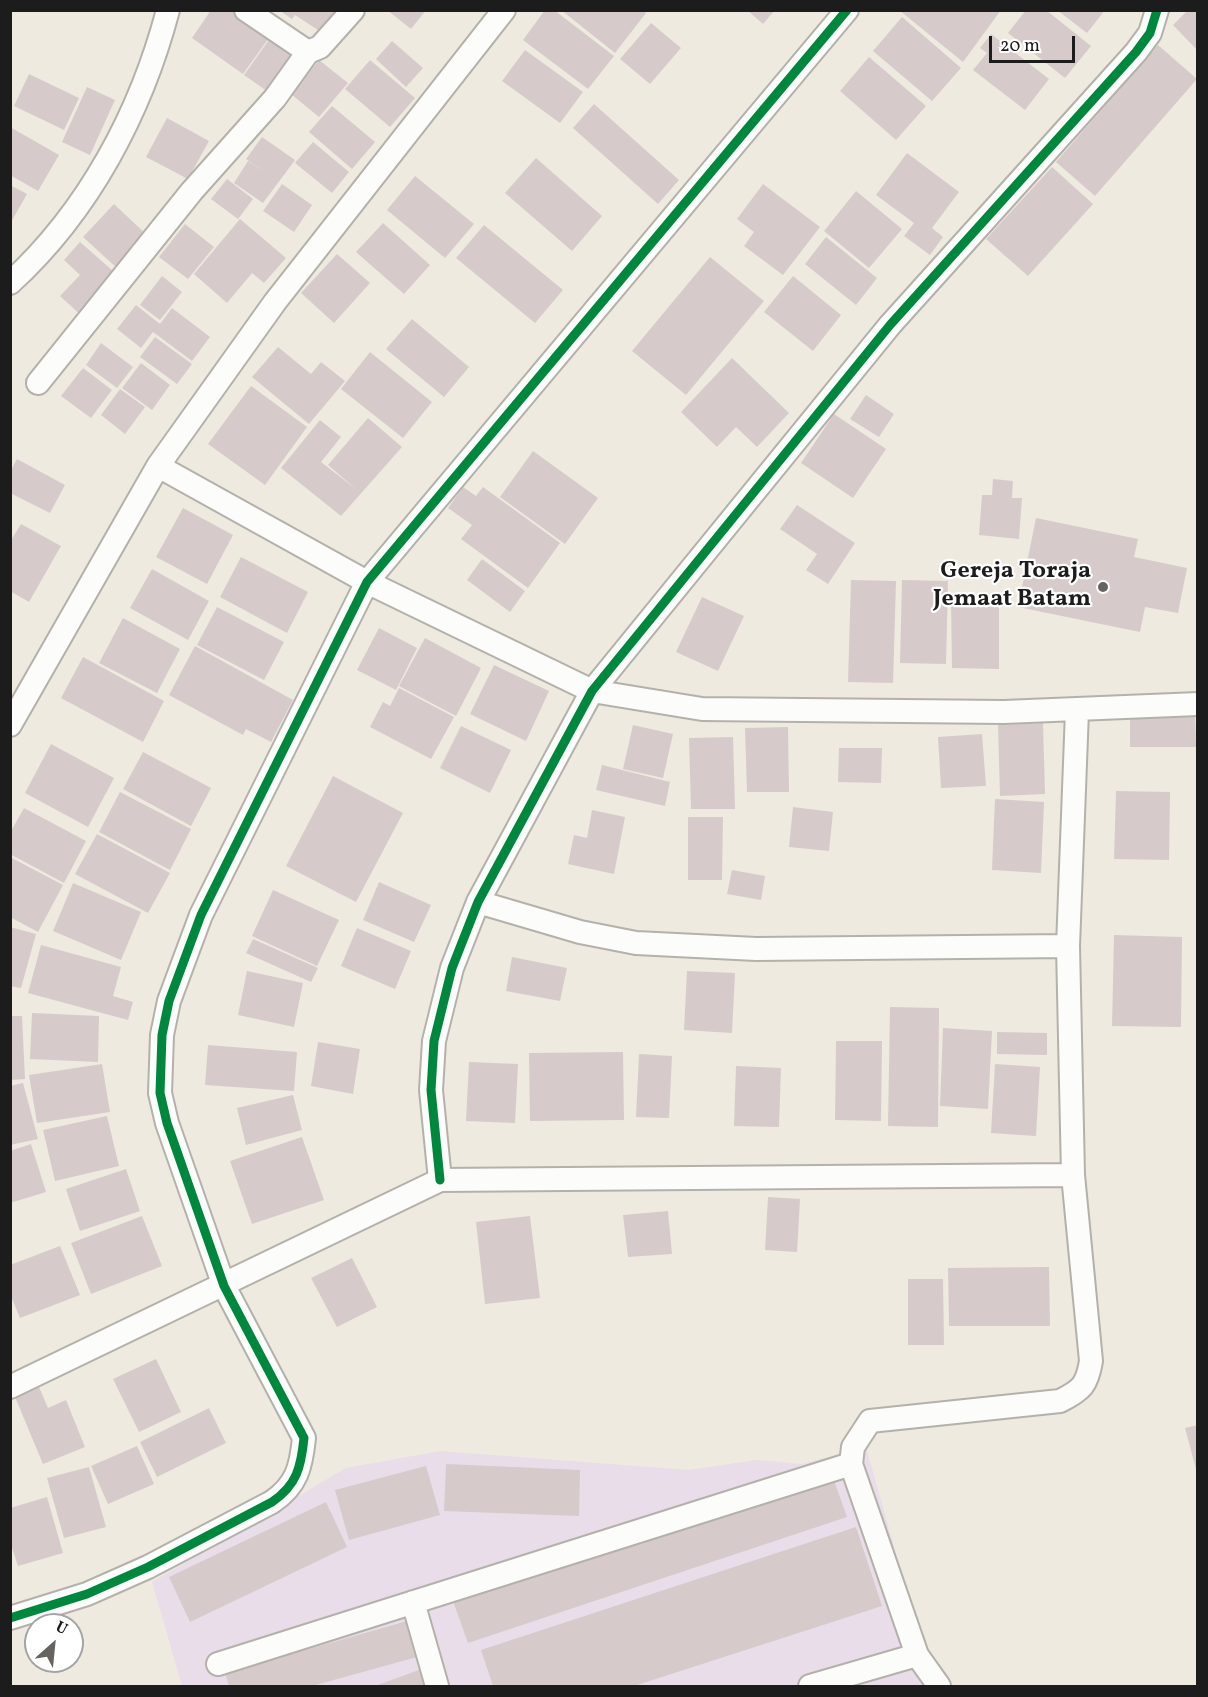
<!DOCTYPE html>
<style>
body{margin:0}
#map{position:relative;width:1208px;height:1697px;overflow:hidden;background:#eeeae0;font-family:Vollkorn,serif}
canvas{display:block}
.frame{position:absolute;inset:0;border:12px solid #1c1c1c;pointer-events:none}
.north{position:absolute;left:24px;top:1613px;width:60px;height:60px;box-sizing:border-box;background:#fff;border:2px solid #a4a4a4;border-radius:50%;rotate:27deg;font-size:16px;font-weight:700;line-height:24px;text-align:center;color:#1c1c1c}
.north::after{content:'';display:block;margin:auto;width:21px;height:27px;background:#666461;clip-path:polygon(50% 0,100% 100%,50% 72%,0 100%)}
.scale{position:absolute;left:989px;top:36px;width:86px;height:27px;box-sizing:border-box;border:3px solid #1c1c1c;border-top:0;padding-left:8px;font-size:18px;line-height:21px;white-space:nowrap;color:#1c1c1c;-webkit-text-stroke:4px #fff;paint-order:stroke}
</style>
<div id="map">
<canvas width="1208" height="1697"></canvas>
<div class="frame"></div>
<div class="north">U</div>
<div class="scale">20 m</div>
</div>
<script>
const ctx = document.querySelector('canvas').getContext('2d');
ctx.lineJoin = 'round';
function paint(path, color) { ctx.fillStyle = color; ctx.fill(path, 'evenodd'); }
function strokePath(path, color, width, dash) { ctx.strokeStyle = color; ctx.lineWidth = width; ctx.lineCap = dash ? 'butt' : 'round'; ctx.setLineDash(dash || []); ctx.stroke(path); }
function write(font, color, halo, rows, align = 'center') {
  ctx.font = font + ' Vollkorn,serif'; ctx.lineWidth = 4.5; ctx.setLineDash([]); ctx.textBaseline = 'middle'; ctx.strokeStyle = halo; ctx.fillStyle = color; for (const [text, x, y, turn = 0] of rows) {
    ctx.save(); ctx.translate(x, y); ctx.rotate((+turn || 0) * Math.PI / 180); ctx.textAlign = isNaN(turn) ? turn : align; if (halo) ctx.strokeText(text, 0, 0); ctx.fillText(text, 0, 0); ctx.restore();
  }
}
paint(new Path2D(`
 M866,1447L927,1663L938,1686H182L152,1582L346,1468L440,1451L689,1470L756,1460L802,1464Z`), '#e9dde9');
paint(new Path2D(`
 M211,10H236L271,35L243,74L192,38Z
 M279,10H339L324,34L295,15L292,19Z
 M387,10H426L411,29Z
 M545,10H554L614,56L588,89L523,40Z
 M561,10H643L646,13L615,53Z
 M747,10H775L763,24Z
 M899,10H1001L963,62Z
 M1026,10H1046L1091,46L1065,78L1008,33Z
 M1057,10H1105L1087,33Z
 M1188,10H1198V51L1173,25Z
 M902,17L961,68L932,101L873,51Z
 M651,23L681,48L650,84L620,59Z
 M991,34L1049,79L1025,110L973,70L987,53L980,48Z
 M271,37L301,58L274,96L244,75Z
 M392,41L423,68L406,87L376,59Z
 M1158,45L1197,79L1095,196L1056,162Z
 M525,50L583,92L560,123L502,81Z
 M869,57L926,106L896,140L840,91Z
 M319,60L348,83L319,117L291,94Z
 M370,60L415,98L390,127L345,89Z
 M29,74L79,98L64,130L14,106Z
 M87,87L115,100L90,155L62,142Z
 M594,104L679,180L658,204L573,128Z
 M332,106L375,142L352,169L309,132Z
 M167,118L209,141L188,179L146,157Z
 M10,127L59,155L38,191L10,175Z
 M262,137L295,160L263,203L234,183L248,161L265,172L246,159Z
 M313,142L349,172L332,193L295,163Z
 M907,153L959,192L932,228L943,237L930,255L904,236L914,223L876,195Z
 M536,158L602,216L572,251L505,193Z
 M1052,167L1093,204L1028,276L986,239Z
 M415,176L474,224L445,258L387,210Z
 M227,179L253,199L238,219L211,199Z
 M282,184L312,205L294,232L263,211Z
 M763,184L820,227L783,275L744,246L754,232L737,219Z
 M10,185L27,194L10,224Z
 M856,191L902,229L869,268L824,231Z
 M114,204L150,238L119,270L83,237Z
 M240,219L286,258L264,283L252,273L227,303L194,274Z
 M383,223L430,265L404,294L356,252Z
 M185,224L214,247L188,279L159,257Z
 M484,225L563,290L535,323L456,258Z
 M826,237L877,278L856,305L805,264Z
 M80,242L121,278L84,318L60,296L80,275L64,260Z
 M337,254L370,283L334,323L301,293Z
 M710,257L764,301L686,395L632,351Z
 M162,276L182,292L160,320L140,305Z
 M793,276L841,315L813,351L764,312Z
 M136,305L160,324L172,308L210,337L192,361L153,332L141,348L117,329Z
 M412,319L469,367L444,397L386,349Z
 M155,337L192,364L177,384L140,357Z
 M101,343L133,367L117,388L86,365Z
 M278,347L311,374L321,362L345,381L309,424L252,377Z
 M370,352L432,402L403,438L341,389Z
 M732,358L789,413L757,447L736,427L717,447L681,412Z
 M141,363L170,385L152,410L122,388Z
 M83,368L112,390L91,418L61,396Z
 M251,386L307,427L265,485L208,444Z
 M120,389L145,407L125,434L101,415Z
 M866,395L894,414L879,437L850,419Z
 M834,414L886,449L853,498L801,463Z
 M368,418L402,447L341,516L281,468L320,420L341,437L321,462L356,489L328,465Z
 M533,451L598,498L565,544L500,497Z
 M17,459L65,485L50,513L10,493V472Z
 M993,479L1013,481L1012,498H1022L1019,539L979,535L982,495H992Z
 M463,487L476,496L483,487L560,543L528,588L461,539L472,525L448,508Z
 M797,505L855,543L828,584L806,570L817,554L780,529Z
 M183,508L233,535L207,584L156,557Z
 M1036,518L1138,539L1134,557L1187,568L1178,613L1145,607L1140,632L1018,607Z
 M21,524L61,546L29,602L10,591V542Z
 M241,557L308,592L287,633L220,597Z
 M482,559L525,591L510,612L467,580Z
 M152,569L209,601L188,640L130,608Z
 M851,580L896,581L893,683L848,682Z
 M902,580L948,581L946,664L900,663Z
 M702,597L744,616L718,671L676,652Z
 M999,597V669L952,668L951,598Z
 M217,607L284,642L264,680L197,645Z
 M123,618L180,649L157,693L99,663Z
 M379,628L417,648L396,690L357,670Z
 M425,638L481,668L456,716L399,686Z
 M195,646L293,700L271,742L246,729L243,735L169,695Z
 M83,657L164,701L143,742L61,698Z
 M494,665L549,691L526,741L470,714Z
 M399,688L454,717L431,759L370,727L383,702L390,706Z
 M1130,714H1195L1196,747H1130Z
 M1043,723L1045,794L1000,796L998,725Z
 M633,725L673,734L663,778L623,769Z
 M461,726L511,750L490,793L440,768Z
 M788,727L789,792H747L745,728Z
 M982,734L986,786L941,788L938,737Z
 M733,737L735,809H691L689,738Z
 M51,744L114,778L88,827L25,793Z
 M839,748H882L881,783L838,782Z
 M143,752L211,788L191,826L123,789Z
 M602,765L670,782L665,806L596,790Z
 M333,776L403,813L356,902L286,866Z
 M1116,791L1170,792L1169,860L1114,859Z
 M120,792L191,829L170,870L99,832Z
 M995,799L1044,802L1041,873L992,870Z
 M793,807L833,812L829,851L789,847Z
 M24,808L86,841L64,883L10,854V833Z
 M592,810L625,817L614,874L568,864L574,835L587,838Z
 M688,817H723L722,880H688Z
 M97,834L170,873L148,913L75,874Z
 M10,857L63,885L38,932L10,917Z
 M732,870L765,876L761,900L727,894Z
 M379,882L431,905L414,942L363,920Z
 M73,883L141,912L121,960L53,931Z
 M273,890L339,920L317,966L252,936Z
 M10,927L36,934L21,988L10,986Z
 M357,928L411,951L395,989L341,966Z
 M1114,935L1182,937L1181,1027L1112,1026Z
 M253,939L318,968L311,982L246,953Z
 M41,945L121,967L113,996L133,1002L128,1020L28,993Z
 M512,957L567,968L560,1001L506,991Z
 M247,971L303,983L294,1027L238,1015Z
 M687,971L735,973L732,1033L684,1030Z
 M890,1007L939,1008L938,1127L888,1126Z
 M32,1013L99,1016L98,1062L30,1059Z
 M10,1016H22L25,1079L10,1080Z
 M943,1028L992,1031L988,1109L940,1106Z
 M997,1032L1047,1033V1055L997,1054Z
 M836,1041H882L881,1121L835,1120Z
 M318,1042L360,1049L353,1094L311,1086Z
 M208,1045L297,1052L294,1091L205,1085Z
 M623,1052L624,1120L530,1121L529,1053Z
 M639,1054L672,1056L669,1118L636,1117Z
 M469,1062L518,1064L515,1123L466,1121Z
 M102,1064L110,1112L37,1123L29,1075Z
 M995,1064L1040,1067L1036,1136L991,1133Z
 M736,1066L781,1068L779,1127L734,1126Z
 M23,1083L38,1139L10,1145V1086Z
 M293,1095L302,1130L246,1145L237,1108Z
 M107,1116L119,1166L55,1181L43,1130Z
 M302,1137L324,1200L252,1224L230,1161Z
 M31,1144L46,1192L10,1203V1151Z
 M126,1169L140,1211L80,1231L66,1189Z
 M768,1197L800,1199L797,1252L765,1250Z
 M668,1211L672,1254L628,1257L623,1215Z
 M142,1216L162,1266L91,1294L71,1243Z
 M530,1216L540,1298L485,1304L476,1222Z
 M60,1246L80,1295L20,1318L10,1294V1265Z
 M352,1258L377,1307L337,1327L311,1278Z
 M1049,1267L1050,1326H949L948,1268Z
 M908,1279H943L944,1345H908Z
 M156,1359L181,1412L139,1432L113,1379Z
 M39,1387L48,1408L66,1400L85,1447L43,1464L15,1397Z
 M209,1408L226,1443L157,1477L140,1442Z
 M1198,1425V1473H1197L1185,1428Z
 M137,1446L154,1484L108,1504L91,1466Z
 M446,1464L580,1470L579,1516L444,1511Z
 M426,1466L440,1515L349,1540L335,1490Z
 M89,1467L106,1527L64,1538L47,1478Z
 M832,1475L847,1517L468,1643L453,1601Z
 M47,1497L63,1553L18,1566L10,1542V1508Z
 M326,1502L347,1547L190,1622L169,1577Z
 M856,1527L882,1606L634,1686H493L481,1650Z
 M407,1621L417,1657L312,1686H229L225,1673Z
 M419,1670L425,1686H375Z`), '#d7caca');
const street = new Path2D(`
 M246,10L308,52
 M10,283C89,211 141,112 168,10
 M38,383L192,191L275,98L308,52L320,47L353,10
 M158,466L367,582L592,691L702,709L1004,712L1198,704
 M10,725L158,466L275,302L504,10
 M478,902L580,932L636,943L756,949L1068,946
 M440,1180L431,1090L434,1041L452,968L478,902L592,691L890,325L1136,52L1150,33L1157,10
 M10,1387L440,1180L1073,1175
 M413,1602L437,1686
 M10,1618L87,1594L148,1567L272,1502C297,1485 301,1467 304,1438L224,1286L167,1123L160,1093L162,1035L169,1001L201,915L367,582L847,10
 M218,1664L851,1464
 M810,1686L917,1655
 M939,1686L917,1655L851,1464L853,1447L870,1421L1060,1401C1082,1390 1087,1385 1091,1361L1073,1175L1068,946L1077,711`);
strokePath(street, '#b4b1ab', 26);
strokePath(street, '#fcfcfa', 22);
strokePath(new Path2D(`
 M440,1180L431,1090L434,1041L452,968L478,902L592,691L890,325L1136,52L1150,33L1157,10
 M10,1618L87,1594L148,1567L272,1502C297,1485 301,1467 304,1438L224,1286L167,1123L160,1093L162,1035L169,1001L201,915L367,582L847,10`), '#00873e', 9);
for (const [x, y, r, color] of [
 [1103,587,6,"#666461"]
]) { const dot = new Path2D(); dot.arc(x, y, r, 0, 2 * Math.PI); ctx.fillStyle = color; ctx.fill(dot); strokePath(dot, '#fff', 2); }
write('bold 24px', '#1c1c1c', '#fff', [
 ["Gereja Toraja",1091,573],
 ["Jemaat Batam",1091,601]
], 'right');
</script>
